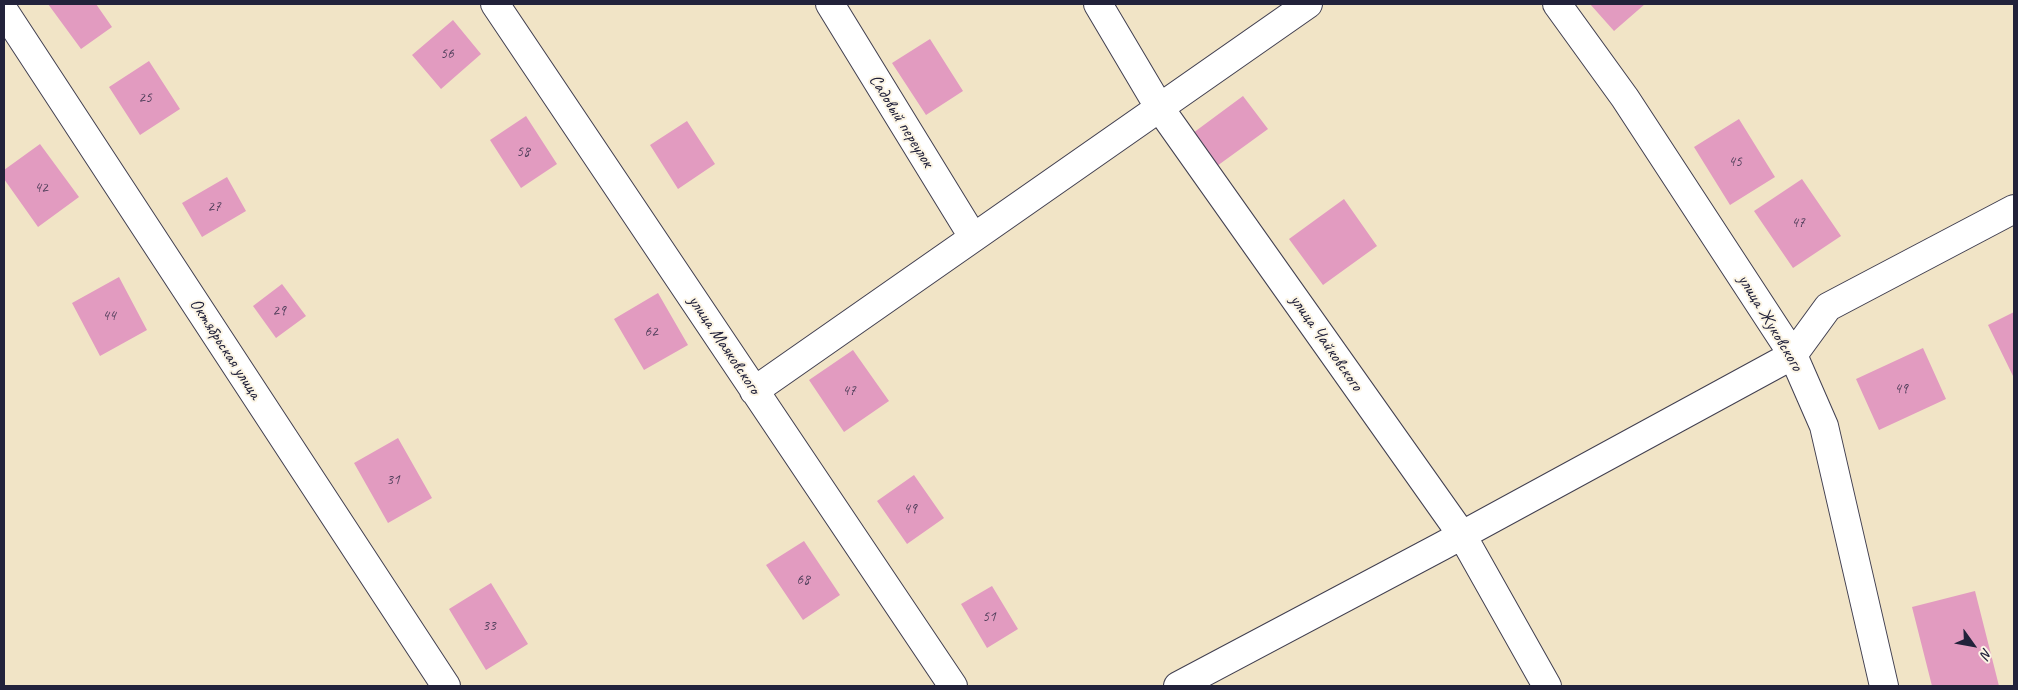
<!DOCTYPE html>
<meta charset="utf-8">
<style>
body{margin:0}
#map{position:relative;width:2018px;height:690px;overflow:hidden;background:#f1e4c6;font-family:Caveat,sans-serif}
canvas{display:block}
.frame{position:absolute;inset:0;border:5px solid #22223b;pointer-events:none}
.north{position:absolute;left:1948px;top:620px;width:50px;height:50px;-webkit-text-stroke:4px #fcf5e5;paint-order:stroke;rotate:122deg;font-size:14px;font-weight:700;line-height:20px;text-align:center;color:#22223b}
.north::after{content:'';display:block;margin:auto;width:18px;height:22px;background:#22223b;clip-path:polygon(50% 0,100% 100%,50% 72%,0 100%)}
</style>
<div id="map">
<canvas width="2018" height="690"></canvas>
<div class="frame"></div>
<div class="north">N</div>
</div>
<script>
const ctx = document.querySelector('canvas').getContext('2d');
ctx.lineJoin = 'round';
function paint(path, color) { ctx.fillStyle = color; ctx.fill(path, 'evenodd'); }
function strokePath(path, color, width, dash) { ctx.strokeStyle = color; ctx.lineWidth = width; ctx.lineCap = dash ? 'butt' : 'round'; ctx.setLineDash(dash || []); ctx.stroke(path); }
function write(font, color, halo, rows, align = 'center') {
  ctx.font = font + ' Caveat,sans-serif'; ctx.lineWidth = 4; ctx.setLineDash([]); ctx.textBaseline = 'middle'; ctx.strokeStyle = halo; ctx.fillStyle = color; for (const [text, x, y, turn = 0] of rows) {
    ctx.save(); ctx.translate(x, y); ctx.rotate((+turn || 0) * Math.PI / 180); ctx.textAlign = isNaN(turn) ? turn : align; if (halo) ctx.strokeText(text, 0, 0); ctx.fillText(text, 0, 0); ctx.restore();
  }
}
paint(new Path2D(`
 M48,4H96L112,27L81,49Z
 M1590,4H1645L1614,31Z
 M453,20L481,54L441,89L412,55Z
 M930,39L963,91L926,115L892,63Z
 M149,61L180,109L140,135L109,87Z
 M1243,96L1268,129L1217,166L1193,133Z
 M526,116L557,164L521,188L490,140Z
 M1739,119L1775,177L1730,205L1694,147Z
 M687,121L715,164L678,189L650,145Z
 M40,144L79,197L38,227L4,179V170Z
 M227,177L246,211L202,237L182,203Z
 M1802,179L1841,236L1793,268L1754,211Z
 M1344,199L1377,246L1323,285L1289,239Z
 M119,277L147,330L100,356L72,303Z
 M282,284L306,316L276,338L253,306Z
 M658,293L688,345L644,370L614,319Z
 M2014,312V378L1988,325Z
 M1923,348L1946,399L1879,430L1856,379Z
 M853,350L889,401L844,432L809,380Z
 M398,438L432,498L388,523L354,463Z
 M914,475L944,518L907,544L877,501Z
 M804,541L840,595L803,620L766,565Z
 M491,583L528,644L486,670L449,609Z
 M992,586L1018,629L987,648L961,604Z
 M1975,591L1999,686H1932L1912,607Z`), '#e29bc0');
const street = new Path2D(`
 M495,4L953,686
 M830,4L973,237
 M1098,4L1159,107L1462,535L1547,686
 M1557,4L1625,98L1793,355L1824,426L1884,686
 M4,11L446,686
 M754,391L1308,4
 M1178,686L1442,546L1793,355L1828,307L2014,209`);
strokePath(street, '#413f50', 30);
strokePath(street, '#fff', 28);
write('15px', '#52405c', null, [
 ["56",447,54],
 ["25",145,98],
 ["58",523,152],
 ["45",1735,162],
 ["42",41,188],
 ["27",214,207],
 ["47",1798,223],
 ["29",279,311],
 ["44",109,316],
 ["62",651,332],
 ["49",1901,389],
 ["47",849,391],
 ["31",393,480],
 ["49",910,509],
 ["68",803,580],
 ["51",989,617],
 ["33",489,626]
]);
write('18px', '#22223b', '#fcf5e5', [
 ["Садовый переулок",901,121,58],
 ["улица Жуковского",1770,323,59],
 ["улица Чайковского",1326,343,55],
 ["улица Маяковского",724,345,56],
 ["Октябрьская улица",225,349,57]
]);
</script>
